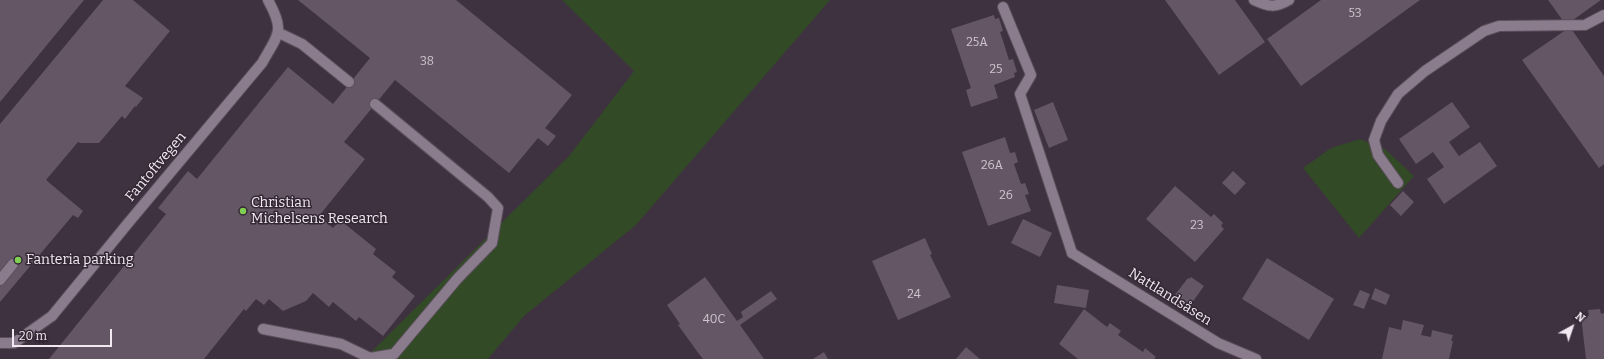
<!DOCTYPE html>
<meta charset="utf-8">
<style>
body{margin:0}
#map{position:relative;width:1604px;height:359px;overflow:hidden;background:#3e3140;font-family:Bitter,serif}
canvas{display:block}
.north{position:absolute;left:1552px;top:307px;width:40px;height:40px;-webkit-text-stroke:3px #342735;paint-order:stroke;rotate:40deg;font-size:11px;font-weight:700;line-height:16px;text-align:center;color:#f1e8f2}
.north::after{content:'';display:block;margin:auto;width:14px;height:18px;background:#f1e8f2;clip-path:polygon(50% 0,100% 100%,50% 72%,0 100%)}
.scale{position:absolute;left:12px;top:329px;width:100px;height:18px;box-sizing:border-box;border:2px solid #f1e8f2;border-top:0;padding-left:5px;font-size:12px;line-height:14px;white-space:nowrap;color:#f1e8f2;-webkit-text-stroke:3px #342735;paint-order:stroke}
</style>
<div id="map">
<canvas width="1604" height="359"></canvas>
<div class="north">N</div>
<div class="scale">20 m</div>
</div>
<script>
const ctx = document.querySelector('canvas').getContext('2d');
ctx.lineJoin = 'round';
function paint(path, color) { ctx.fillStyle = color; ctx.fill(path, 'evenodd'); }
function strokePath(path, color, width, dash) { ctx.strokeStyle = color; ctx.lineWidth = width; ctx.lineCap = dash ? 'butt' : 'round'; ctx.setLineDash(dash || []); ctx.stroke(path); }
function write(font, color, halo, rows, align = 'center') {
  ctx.font = font + ' Bitter,serif'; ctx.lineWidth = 3; ctx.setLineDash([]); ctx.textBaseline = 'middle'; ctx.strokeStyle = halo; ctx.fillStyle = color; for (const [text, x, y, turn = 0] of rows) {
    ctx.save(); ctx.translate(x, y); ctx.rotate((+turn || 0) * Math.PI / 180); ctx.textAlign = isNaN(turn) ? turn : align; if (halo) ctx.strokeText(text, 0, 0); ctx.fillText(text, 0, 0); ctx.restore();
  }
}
paint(new Path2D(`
 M562,0H830L636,225L524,316L488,359H364L569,156L634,71Z
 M1360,139L1385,149L1414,176L1359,238L1303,168L1331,148Z`), '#334a27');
paint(new Path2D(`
 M0,0H84L0,102Z
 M103,0H133L170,31L125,86L143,98L136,107L135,106L125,119L122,116L99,143H80L78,142L46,180L83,211L78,218L73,215L0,302V124Z
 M298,0H456L572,95L545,128L556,136L548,146L538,138L509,173L395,80L344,142L365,159L319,216L333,228L340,220L376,249L373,254L396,272L392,277L415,296L383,336L359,317L356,321L333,302L329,307L313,293L306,301L283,311L269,299L264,305L256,299L246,311L244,309L204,359H49L166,214L158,208L188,171L197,179L288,67L333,104L370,58Z
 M1165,0H1235L1265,42L1219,75Z
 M1321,0H1420L1301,86L1267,39Z
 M1548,0H1601L1566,25Z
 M994,15L995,19L999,18L1003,31L1000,32L1004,44L1009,60L1013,59L1017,72L1014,73L1015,77L994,85L998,98L971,107L966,90L971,88L951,29Z
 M1570,27L1604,76V164L1599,168L1522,60Z
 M1053,102L1068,140L1049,148L1034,110Z
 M1452,102L1470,127L1449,142L1459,156L1480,142L1497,166L1444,204L1427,179L1444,167L1433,152L1416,164L1399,139Z
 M1005,137L1010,153L1015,152L1018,162L1014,164L1021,184L1025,183L1029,194L1025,195L1031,211L988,226L962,152Z
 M1233,171L1246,183L1235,195L1222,183Z
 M1175,186L1211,217L1214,214L1223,223L1221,226L1224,229L1195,262L1146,219Z
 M1403,191L1414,202L1401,216L1390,205Z
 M1023,219L1052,233L1040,257L1011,243Z
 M925,238L932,254L930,255L951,297L898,320L872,261Z
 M1267,258L1334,299L1309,340L1242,299Z
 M705,277L737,321L743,317L741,312L771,291L777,299L740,325L764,359H703L699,354L678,325L680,324L667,305Z
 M1191,277L1204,286L1189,307L1174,296L1188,278L1189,279Z
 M1057,285L1089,290L1086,308L1054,303Z
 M1375,288L1390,295L1386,305L1371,299Z
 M1360,290L1370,294L1364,309L1353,305Z
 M1084,309L1107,327L1110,323L1121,331L1118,335L1143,352L1145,348L1156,357L1154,359H1078L1059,344Z
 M1600,309L1601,314L1604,313V359H1586L1581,316L1589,315L1588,310Z
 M1403,320L1424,325L1421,335L1431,337L1432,330L1453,335L1451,341H1453L1449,359H1382L1389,327L1401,330Z
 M966,347L980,359H956Z
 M824,352L828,359H813Z`), '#655666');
const lane = new Path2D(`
 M1003,7L1031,75L1020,94L1072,253
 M279,33L302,44L349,82
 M0,280L13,264
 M263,329L341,344L370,358L394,354L458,278L492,243L498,208L488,197L375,104
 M0,343H14L52,316`);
const street = new Path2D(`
 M1254,0C1269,7 1275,8 1289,0
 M1398,183L1378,155L1374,140L1381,121L1398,94L1425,71L1484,31L1499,26L1585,25L1604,15
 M1072,253L1218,343L1256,359
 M52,316L129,222L262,63C279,33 285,31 268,0`);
strokePath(lane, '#5a4f5b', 12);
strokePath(street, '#5a4f5b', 12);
strokePath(lane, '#8b7c8d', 10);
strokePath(street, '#8b7c8d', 10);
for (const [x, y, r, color] of [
 [243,211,4,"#7fd052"],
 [18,260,4,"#7fd052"]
]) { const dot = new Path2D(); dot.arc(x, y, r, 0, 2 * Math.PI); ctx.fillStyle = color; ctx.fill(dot); strokePath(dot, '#342735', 1.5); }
write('12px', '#cec4cf', null, [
 ["53",1355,14],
 ["25A",977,43],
 ["38",427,62],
 ["25",996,70],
 ["26A",992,166],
 ["26",1006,196],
 ["23",1197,226],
 ["24",914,295],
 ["40C",714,320]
]);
write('14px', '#f1e8f2', '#342735', [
 ["Fantoftvegen",156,167,-50],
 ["Nattlandsåsen",1170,297,32]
]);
write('14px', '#f1e8f2', '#342735', [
 ["Christian",251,203],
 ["Michelsens Research",251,219],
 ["Fanteria parking",26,260]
], 'left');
</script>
